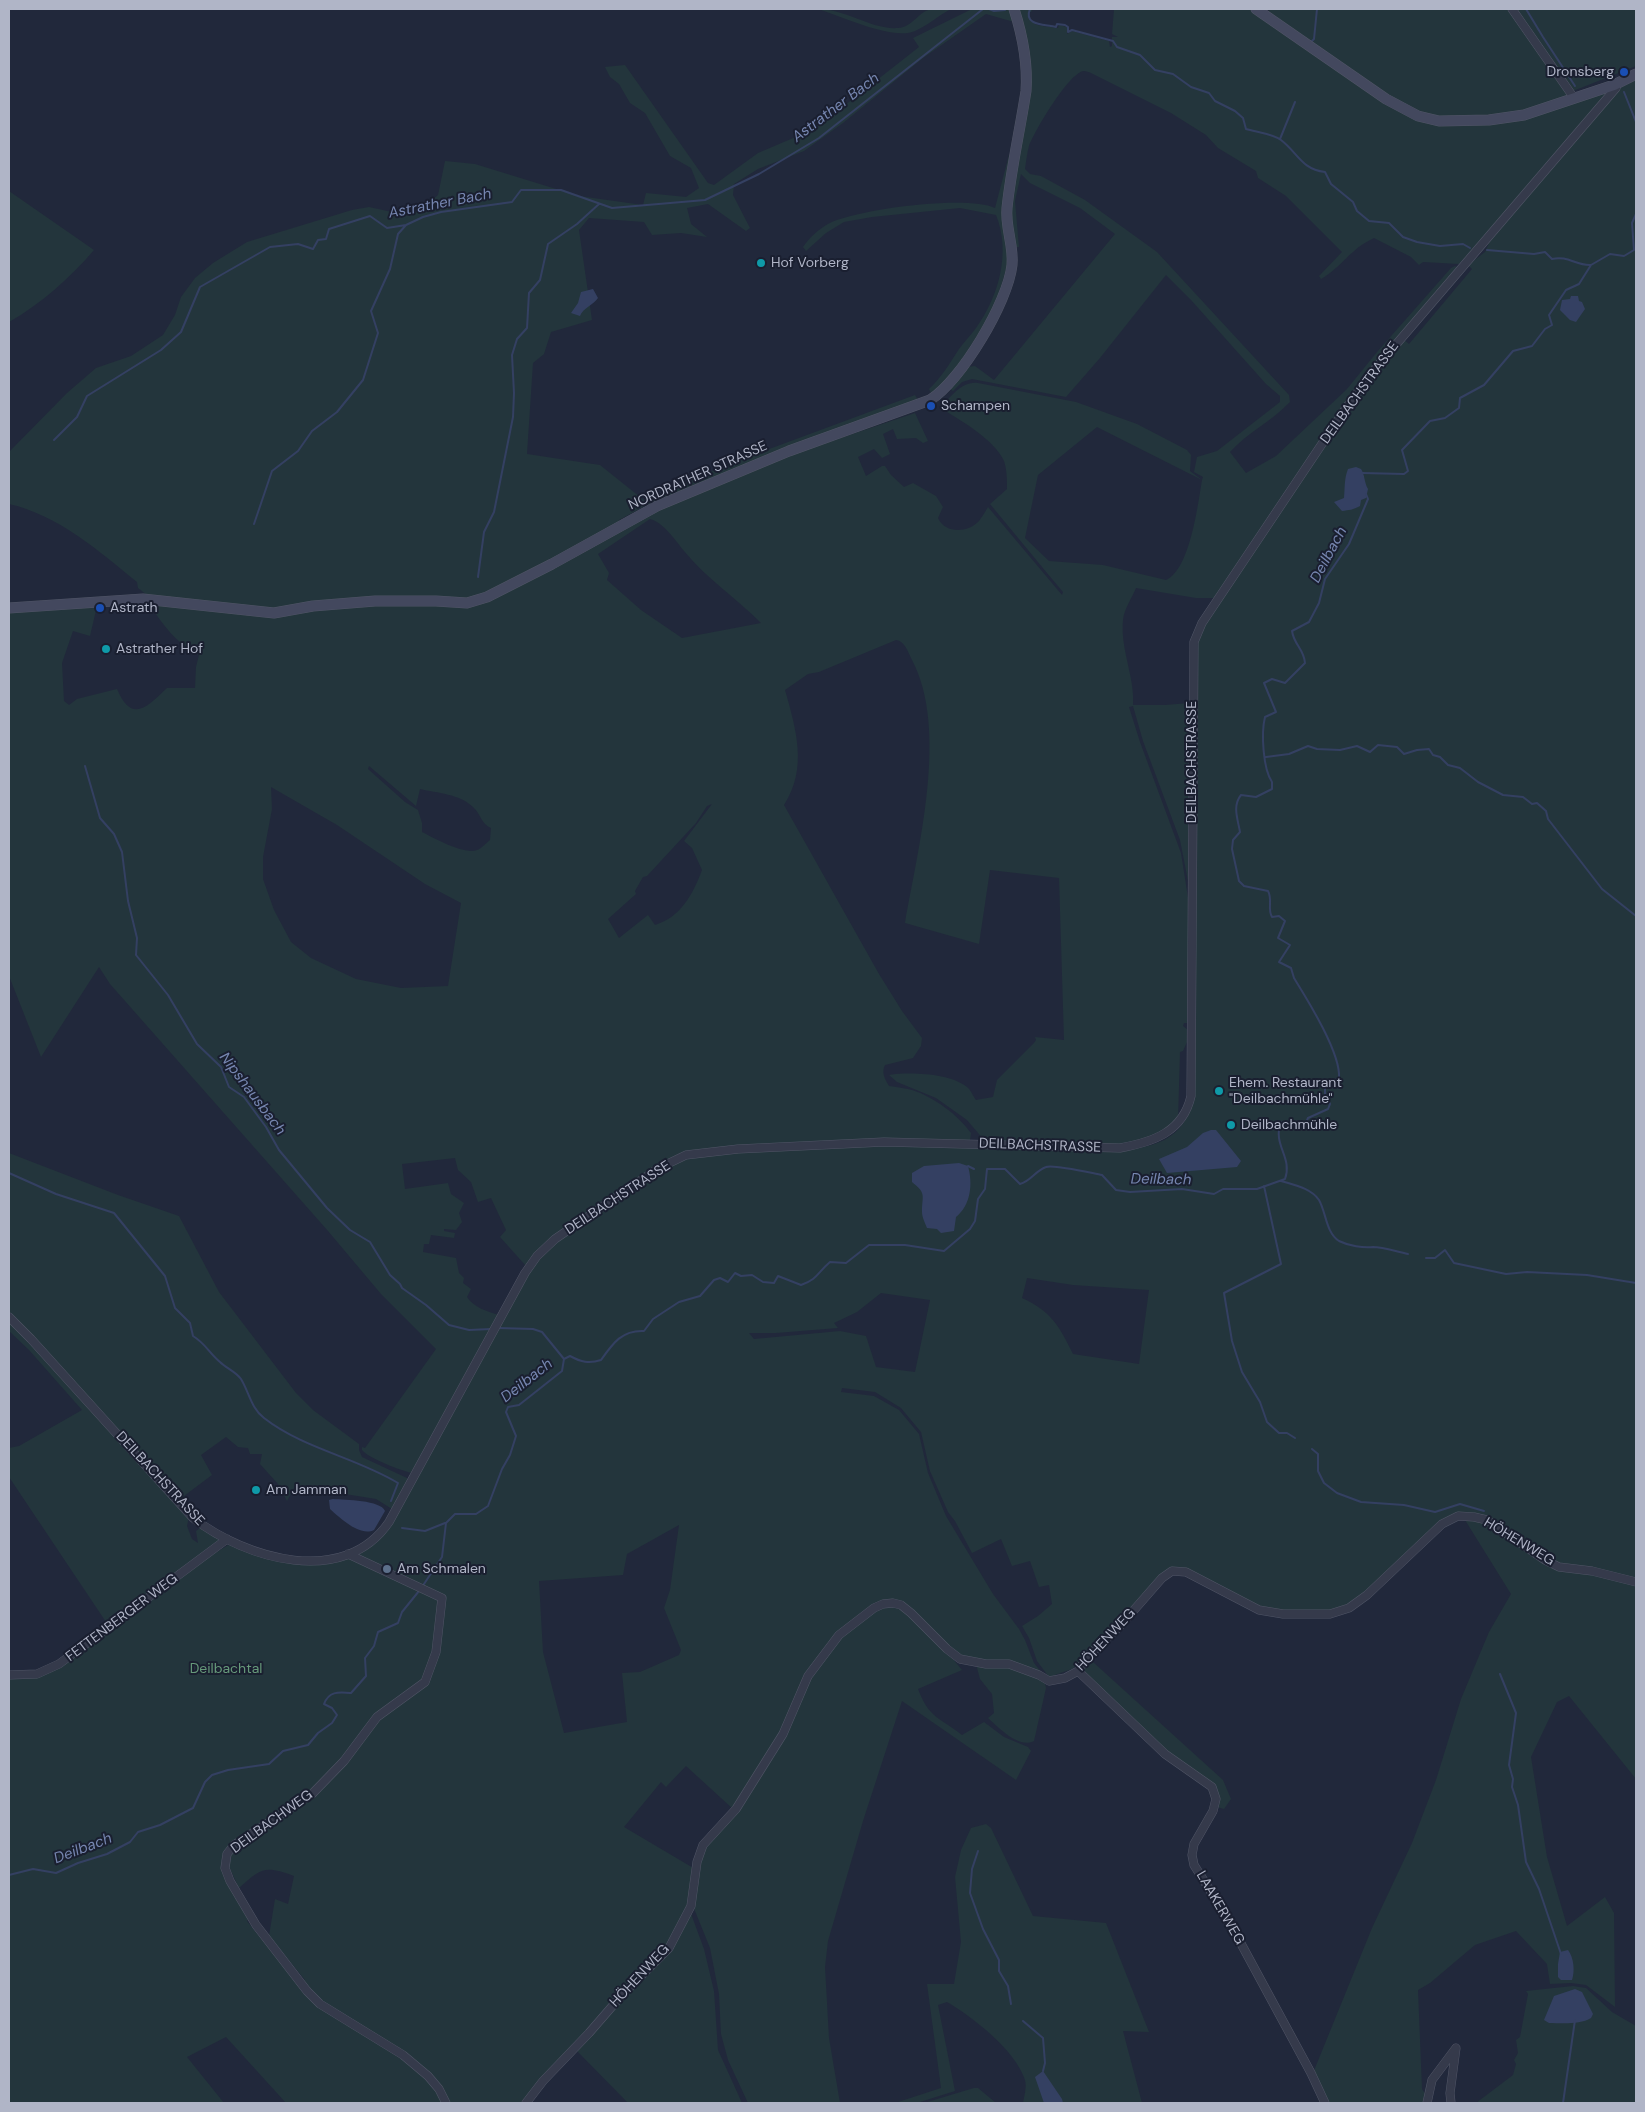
<!DOCTYPE html>
<meta charset="utf-8">
<style>
body{margin:0}
#map{position:relative;width:1645px;height:2112px;overflow:hidden;background:#21283b;font-family:"DM Sans",sans-serif}
canvas{display:block}
.frame{position:absolute;inset:0;border:10px solid #b0b5c7;pointer-events:none}
</style>
<div id="map">
<canvas width="1645" height="2112"></canvas>
<div class="frame"></div>
</div>
<script>
const ctx = document.querySelector('canvas').getContext('2d');
ctx.lineJoin = 'round';
function paint(path, color) { ctx.fillStyle = color; ctx.fill(path, 'evenodd'); }
function strokePath(path, color, width, dash) { ctx.strokeStyle = color; ctx.lineWidth = width; ctx.lineCap = dash ? 'butt' : 'round'; ctx.setLineDash(dash || []); ctx.stroke(path); }
function write(font, color, halo, rows, align = 'center') {
  ctx.font = font + ' "DM Sans",sans-serif'; ctx.lineWidth = 4; ctx.setLineDash([]); ctx.textBaseline = 'middle'; ctx.strokeStyle = halo; ctx.fillStyle = color; for (const [text, x, y, turn = 0] of rows) {
    ctx.save(); ctx.translate(x, y); ctx.rotate((+turn || 0) * Math.PI / 180); ctx.textAlign = isNaN(turn) ? turn : align; if (halo) ctx.strokeText(text, 0, 0); ctx.fillText(text, 0, 0); ctx.restore();
  }
}
paint(new Path2D(`
 M818,9C846,9 872,30 898,28C913,27 918,12 931,9C937,7 945,9 951,9C939,15 927,26 915,31C893,41 841,16 818,9Z
 M972,9H1012L1014,22L986,14L923,58L843,123L804,151L758,169L734,184L733,195L750,228L746,231L708,204L687,208L691,224L707,237L681,233L652,235L644,222L589,218L579,230L592,320L551,332L544,354L533,363L527,454L600,465L645,501L726,465L915,395L918,400L643,507L619,520L621,529L644,516L790,455L915,413L928,441L923,443L916,438L897,439L893,429L883,434L890,454L882,458L874,449L858,457L866,476L882,466H885L891,475L904,487L913,483L936,496L943,507L938,518C945,534 968,533 979,521C982,517 985,512 988,507L1062,595L1063,592L1047,573L990,504L1007,489C1007,480 1007,470 1004,461C995,440 959,419 940,408C951,397 961,381 978,383L1076,402L1137,424L1187,450L1191,455L1190,471L1202,480L1203,477L1194,472L1197,457L1217,451L1280,402V396L1266,384L1191,300L1166,275L1100,358L1066,397L972,379L962,382L953,391L950,389L967,367L975,366L994,380L1115,234L1080,208L1030,183L1021,174L1015,201L1019,247H1015L1011,210L1015,178L1029,100L1018,9H1033L1031,12H1028C1030,28 1043,25 1056,28H1058L1059,25L1067,27V34L1072,31L1109,41L1110,47L1112,46V37H1118L1112,34L1114,9H1250L1385,102L1405,113L1470,124L1606,92V95L1496,225L1459,264L1423,262L1419,265L1411,257L1374,238C1350,249 1342,267 1321,279L1319,276L1342,252L1286,196L1258,178L1256,171L1218,148L1206,135L1171,113L1091,73C1089,72 1086,71 1084,71C1069,72 1034,132 1029,146C1027,153 1026,162 1025,169L1030,174L1041,176L1085,200L1157,252L1289,395L1290,402C1272,421 1247,433 1230,452L1246,473L1276,456L1347,389L1377,352L1451,268L1455,266L1457,267L1373,368L1215,598H1196L1136,588C1132,598 1124,609 1123,620C1120,649 1135,677 1133,705H1165L1189,703L1188,881L1180,840L1143,741L1133,706L1129,707L1140,742L1181,853L1189,904L1188,1023H1184L1183,1026L1188,1030L1187,1042L1183,1051L1180,1052L1178,1120C1162,1134 1142,1143 1120,1145L984,1140L967,1120L936,1098L897,1082L889,1075C910,1072 949,1073 967,1087C971,1090 973,1096 976,1100L993,1097L997,1080L1034,1043L1036,1040L1035,1037L1064,1040L1059,878L990,870L979,944L905,923C918,848 949,730 912,660C908,652 905,641 896,640L819,672L808,674L785,690C796,729 808,768 784,805L879,974L902,1011L922,1038L921,1046L913,1058L885,1065C881,1073 885,1079 889,1086C896,1087 905,1088 912,1090C934,1097 958,1115 971,1133L970,1140L685,1152L553,1237L534,1255L526,1266L500,1237L506,1230L491,1198L478,1202L471,1182L458,1170L455,1158L402,1164L405,1189L448,1183L451,1194L464,1203L459,1213L462,1222L456,1230L444,1229V1231L455,1233L454,1238L431,1235L429,1244H424L423,1252L456,1258L459,1273L464,1278L463,1283L471,1289L467,1297C473,1307 488,1312 499,1315L412,1473C402,1471 368,1458 362,1450V1447L365,1448L436,1349L381,1294L328,1231L110,984L99,967L41,1057L9,976V612L97,606L90,636L73,631L62,663L64,701L69,705L77,699L117,689C132,724 147,707 167,688H195L196,667L199,655C178,645 162,624 150,605L151,602L147,595L138,588L137,582C99,551 58,515 9,504V452L67,393L96,368L131,356L163,335L175,315L181,297L195,278L213,263L247,242L352,210L369,207L392,212L401,210L419,211L438,195L445,161L475,164L579,196L643,205L646,193L686,197L699,188L691,168L670,156L645,113L630,103L619,84L610,77L605,67L625,65L708,183L714,185L758,153L805,133L826,120L919,47L913,38ZM1097,427L1202,480C1198,504 1190,570 1166,580L1103,565L1049,561L1025,538L1038,475ZM650,519C663,522 676,541 684,551C706,578 736,598 761,623L682,638L641,610L607,580L609,573L598,554ZM369,766L416,806L420,789C437,793 460,794 473,807C481,814 481,824 491,828L490,840C486,843 481,849 477,850C464,855 434,838 422,832V823L418,810L405,802L368,769ZM271,787L337,825L425,884L461,903L448,986L401,988L356,979L311,958L291,942L274,910L263,879V857L272,809ZM712,804L684,841L692,848L702,870C693,894 681,917 655,925L648,915L619,938L608,919L636,894L635,891L643,877L647,876L696,823L707,806Z
 M1270,9H1508L1569,97L1523,111L1489,116L1439,117L1419,112L1389,96L1268,13Z
 M1514,9H1636V66L1573,91Z
 M1636,79V1779L1569,1696L1557,1702L1531,1757L1547,1857L1567,1926L1605,1897L1614,1913L1615,2007L1586,1985L1571,1983L1550,1984L1547,1964L1516,1931L1475,1945L1430,1983L1418,1990L1422,2089L1426,2095L1424,2103H1327L1313,2073L1372,1928L1412,1843L1436,1780L1461,1699L1489,1632L1511,1594L1465,1520L1443,1519L1367,1593L1348,1607L1329,1613L1284,1612L1259,1608L1184,1569L1168,1570L1119,1624L1078,1664L1072,1669L1049,1677L1037,1661L1029,1638L1022,1626L1038,1616L1052,1604L1049,1585L1039,1587L1030,1561L1012,1566L1001,1539L972,1553L955,1521L948,1512L930,1471L921,1432L901,1408L875,1392L842,1388L841,1392L874,1396L899,1410L919,1434L928,1473L946,1516L993,1594L1019,1629L1025,1640L1034,1663L1042,1673C1031,1670 1020,1664 1009,1663C994,1661 973,1664 960,1657C937,1644 908,1588 878,1603C870,1607 864,1613 857,1619L860,1624C874,1610 887,1601 906,1612L948,1653L962,1670L918,1689C929,1718 939,1717 962,1735L984,1722L1004,1737L1028,1747L1031,1751L1016,1780L902,1701L863,1821L828,1941L825,1967L829,2038L840,2103H748L728,2060L721,2034L719,1994L710,1948L693,1906L702,1857L705,1849L743,1805L777,1751L773,1748L733,1809L686,1766L666,1787L661,1782L624,1827L695,1869L689,1906L669,1946L625,1987L587,2032L534,2089L524,2103H286L226,2037L187,2057L224,2103H9V1674H41L51,1671L166,1588L165,1584L108,1625L9,1477V1448L19,1446L82,1410L29,1350L9,1331V1321L189,1517L187,1526L192,1539L198,1543L196,1531L200,1528L219,1538L220,1542L200,1558L202,1561L230,1544C275,1562 343,1579 380,1537L469,1385L468,1384L526,1276L539,1258L561,1238L660,1170L673,1164L686,1159L719,1153L889,1145L992,1147L991,1149H999V1147C1027,1148 1056,1150 1084,1150C1132,1150 1187,1154 1194,1091L1196,663L1198,643L1205,625C1269,528 1331,430 1403,339L1409,344L1472,269L1468,265L1485,252L1490,241L1620,88ZM1027,1278L1073,1285L1149,1290L1139,1364L1073,1354C1060,1327 1051,1311 1022,1298ZM881,1293L930,1300L915,1372L876,1367L866,1336L840,1331L754,1339L749,1333H776L838,1328L834,1323L857,1312ZM679,1525L670,1590L664,1608L681,1650L679,1655L640,1672L622,1673L627,1722L564,1733L543,1652L539,1581L623,1575L627,1554ZM229,1857V1867L239,1888C261,1868 265,1865 294,1876L288,1904L275,1899L269,1936L305,1980L297,1983L284,1962L266,1941H263L247,1921L250,1917L226,1868L227,1859Z
 M1009,155L1011,156L1005,221L1008,263L995,306L988,319L955,370L946,381L931,393L929,389C941,378 950,363 959,349C964,342 971,335 976,328C999,296 1011,252 996,215L960,208L872,217L844,222L826,233L806,251L803,247C809,238 819,229 828,224C857,209 967,195 995,208Z
 M9,191L94,250C70,278 41,304 9,322Z
 M9,1153L118,1195L179,1216L219,1292L296,1393L313,1410L359,1444V1450L362,1457L407,1478L408,1481L392,1509L376,1499L295,1486L287,1501L278,1484L260,1464L262,1454H250L248,1448L238,1447L226,1437L201,1455L212,1475L180,1499L34,1337L9,1313Z
 M1093,1662L1223,1780L1231,1799L1224,1809L1217,1807L1216,1790L1165,1753L1088,1677L1083,1670Z
 M976,1664L1009,1666L1044,1679L1046,1688L1034,1741C1019,1749 999,1728 988,1718L994,1713L992,1694L980,1679Z
 M986,1824L991,1828L1033,1916L1106,1923L1149,2032L1123,2031L1142,2103H1023C1024,2097 1027,2087 1025,2080C1016,2051 973,2017 947,2002L938,2005L955,2091L917,2103H895L941,2088L927,1984H954L961,1942L955,1877L961,1850L971,1828Z
 M690,1911L704,1949L714,1991L718,2050L742,2103H628L576,2050L623,1997L671,1949Z
 M1573,1986L1586,1988L1612,2012L1636,2026V2103H1476L1513,2075L1516,2064L1514,2060L1518,2053L1516,2040L1520,2037L1528,1994L1526,1991Z
 M974,2088H978L996,2103H924Z`), '#23353c');
paint(new Path2D(`
 M593,289L598,298C593,305 583,308 580,316L571,313L578,303L581,292Z
 M1571,296H1578L1579,301L1582,302L1585,309L1576,322L1570,320L1560,310L1562,300L1570,299Z
 M1356,467L1361,469C1365,475 1364,482 1368,489L1366,498L1361,500L1360,506C1353,510 1349,510 1342,511L1334,502L1344,498C1345,488 1344,479 1348,469Z
 M1211,1130H1216L1241,1161L1237,1167L1167,1173L1159,1159L1187,1147L1203,1133Z
 M959,1163L968,1166C973,1184 971,1205 956,1217L954,1231L941,1233L937,1229L927,1228C925,1223 922,1217 922,1212C922,1195 927,1194 912,1182V1173L924,1166Z
 M333,1499C345,1500 381,1500 385,1511L374,1530C360,1537 340,1518 330,1509L329,1500Z
 M1568,1950C1574,1958 1575,1971 1572,1980H1561L1558,1977V1964L1560,1952Z
 M1575,1989L1582,1992L1593,2014L1591,2018C1580,2025 1561,2023 1549,2023L1544,2020L1554,1996Z
 M1043,2071L1062,2099L1063,2103H1044L1035,2077Z`), '#344062');
strokePath(new Path2D(`
 M989,9L994,11L1005,10
 M1030,9C1023,26 1045,24 1056,27L1057,24L1065,25L1068,27V32L1072,30L1113,41L1117,47L1140,55L1155,70L1173,74L1191,87L1209,93L1215,101L1235,111L1243,118L1246,129C1256,132 1273,134 1281,140C1298,153 1301,169 1325,172L1331,184L1353,202L1357,211L1369,221L1389,223L1403,237L1417,242L1440,246L1463,244L1470,248
 M1526,9L1543,37L1575,86
 M1311,42L1314,39L1317,9
 M1624,92L1636,122
 M1280,139L1295,102
 M1487,250L1534,254L1545,252L1552,259C1568,255 1576,266 1591,265
 M54,440L77,417L87,396L161,350L181,332L200,287L270,247L298,244L313,249L318,240L326,239L329,229L370,216L387,228L406,225L423,217L441,212L512,202L521,190H561L612,208L705,200L759,174L819,138L983,9
 M1362,473L1404,474L1408,471L1402,450L1430,421L1445,418L1459,408L1460,398L1484,385L1513,351L1532,346L1545,329L1552,325L1549,315L1566,290L1579,284L1591,265L1610,254L1624,256L1634,250L1632,223L1636,214
 M254,524L272,471L298,451L312,431L337,412L363,380L378,333L371,311L390,269L398,234L406,225
 M478,577L484,532L494,512L513,417L514,393L512,355L517,339L527,328L529,293L540,280L548,244L577,224L599,204
 M1266,757L1289,754L1308,746L1317,749L1340,750L1357,746L1370,752L1378,745L1397,747L1404,754L1417,750L1429,749L1433,755L1440,757L1448,765L1460,768L1478,782L1503,795L1523,797L1532,804L1537,803L1546,811L1548,819L1602,889L1636,916
 M85,766L100,818L114,834L122,852L128,901L137,938L136,955L168,995L197,1044L221,1067L229,1087L244,1097L266,1127L279,1150L327,1208L350,1230L370,1242L390,1275L400,1284L402,1288L426,1305L449,1325L469,1330L491,1329
 M968,1166L974,1169
 M9,1173L56,1194L114,1213L165,1276L175,1308L190,1323L193,1336C206,1344 209,1353 220,1362C226,1368 236,1372 241,1379C249,1392 251,1408 264,1418C304,1449 355,1457 398,1483L391,1501
 M1281,1181C1294,1185 1311,1188 1319,1200C1326,1212 1326,1233 1339,1241C1349,1246 1363,1248 1373,1247C1384,1247 1397,1252 1408,1254
 M1264,1186L1281,1264L1224,1293L1232,1341L1242,1372L1260,1402L1267,1422L1279,1433H1287L1295,1438
 M1426,1258H1435L1445,1250L1454,1263L1506,1274L1527,1272L1587,1275L1636,1283
 M498,1328L533,1329L542,1332L564,1359
 M1312,1449L1318,1454V1471L1324,1483L1337,1493L1361,1502L1404,1505L1435,1512L1460,1504L1484,1511
 M402,1528L425,1531L445,1523
 M422,1587L442,1557L446,1523L455,1514H476L488,1506L502,1469L510,1455L516,1436L506,1412L508,1407L519,1405L562,1371L564,1359L570,1356C581,1362 589,1364 601,1360C613,1343 622,1330 644,1331L653,1319L679,1302L700,1296L714,1280L720,1278L728,1282L735,1273L741,1276L752,1275L763,1282L774,1283L778,1276L801,1285C818,1279 817,1273 830,1262L846,1263L869,1245H905L944,1251L970,1229L975,1221L978,1199L985,1189L987,1169H1005L1020,1184C1031,1181 1035,1171 1046,1167C1053,1164 1091,1173 1102,1175L1116,1190L1130,1192L1182,1189L1214,1194L1223,1189H1257L1285,1179C1293,1157 1272,1145 1281,1122L1305,1125L1308,1118L1328,1109L1330,1104L1325,1094V1085L1339,1078C1341,1053 1307,999 1294,978L1291,968L1279,962L1290,945L1278,938L1285,921L1279,916L1272,917C1267,909 1273,900 1268,891L1244,886L1239,881L1232,849L1233,840L1240,832C1238,820 1232,806 1241,795L1256,797L1272,789V782C1263,769 1261,733 1265,717L1276,712L1264,683L1272,679L1285,683L1305,663C1304,649 1294,645 1292,631L1309,622L1319,603L1325,579L1349,544L1368,499L1366,494
 M1500,1674L1516,1713L1509,1765L1513,1779L1512,1787L1518,1805L1526,1862L1539,1889L1561,1954
 M978,1851L972,1869L970,1893L983,1929L999,1960V1971L1008,1986L1011,2004
 M9,1875L33,1869L56,1873L78,1863L107,1854L130,1842L138,1832L160,1825L193,1808L205,1782L212,1775L228,1770L269,1764L283,1751L308,1745L318,1733L332,1723L337,1715L332,1708L324,1704C329,1691 338,1692 351,1693L366,1676L365,1658L374,1646L378,1632L398,1623L402,1612L419,1591
 M1023,2021L1043,2038L1045,2063L1043,2071
 M1563,2103L1575,2020`), '#344062', 2);
const minor = new Path2D(`
 M1512,9L1574,98
 M9,1317L31,1339L193,1518C246,1559 344,1588 389,1522L525,1273L537,1256L555,1239L659,1168L686,1155L738,1149L884,1142L1120,1148C1153,1142 1183,1132 1191,1096L1194,642L1202,623L1346,408L1375,369L1616,88L1614,85
 M348,1554L442,1598L436,1652L425,1682L377,1717L344,1761L312,1794L234,1845L227,1854L225,1868L230,1881L256,1925L307,1991L320,2004L403,2055L428,2076L439,2089L446,2103
 M1078,1671L1165,1754L1212,1787L1216,1799L1213,1811L1194,1844L1192,1855L1194,1865L1225,1914L1311,2073L1325,2103
 M9,1675L37,1674L59,1664L227,1539
 M526,2103L543,2081L589,2033L622,1995L669,1948L691,1906L697,1862L703,1845L736,1809L783,1734L808,1676L839,1635L874,1608L883,1604L893,1603L901,1605L911,1613L947,1649L960,1659L986,1664H1009L1039,1675L1049,1681L1065,1678L1078,1671L1088,1656L1120,1626L1162,1578L1172,1571L1186,1572L1259,1610L1283,1614H1330L1349,1608L1367,1595L1442,1524L1458,1516L1474,1517L1487,1520L1545,1560L1559,1567L1592,1571L1636,1582
 M1427,2103L1432,2080L1456,2048L1450,2093L1451,2103`);
const secondary = new Path2D(`
 M1256,9L1386,99L1418,116L1439,121L1489,120L1524,115L1614,85L1636,74
 M9,608L143,599L274,613L313,606L375,601H436L467,603L487,597L552,564L657,506L789,451L930,400C961,381 1008,302 1012,265C1014,246 1005,227 1007,208C1011,169 1020,130 1026,91C1028,62 1023,37 1014,9`);
strokePath(minor, '#505566', 9);
strokePath(secondary, '#505566', 11);
strokePath(minor, '#353a4b', 8);
strokePath(secondary, '#43485e', 10);
for (const [x, y, r, color] of [
 [1624,72,5,"#1a4fb4"],
 [761,263,5,"#0f9aa8"],
 [931,406,5,"#1a4fb4"],
 [100,608,5,"#1a4fb4"],
 [106,649,5,"#0f9aa8"],
 [1219,1091,5,"#0f9aa8"],
 [1231,1125,5,"#0f9aa8"],
 [256,1490,5,"#0f9aa8"],
 [387,1569,5,"#5c6f8a"]
]) { const dot = new Path2D(); dot.arc(x, y, r, 0, 2 * Math.PI); ctx.fillStyle = color; ctx.fill(dot); strokePath(dot, '#1a1f30', 2); }
write('14px', '#b0b5c7', '#1a1f30', [
 ["Dronsberg",1614,72,"right"],
 ["Hof Vorberg",771,263],
 ["Schampen",941,406],
 ["Astrath",110,608],
 ["Astrather Hof",116,649],
 ["Ehem. Restaurant",1229,1083],
 ["\"Deilbachmühle\"",1229,1099],
 ["Deilbachmühle",1241,1125],
 ["Am Jamman",266,1490],
 ["Am Schmalen",397,1569]
], 'left');
write('14px', '#b0b5c7', '#1a1f30', [
 ["DEILBACHSTRASSE",1360,393,-54],
 ["NORDRATHER STRASSE",698,476,-24],
 ["DEILBACHSTRASSE",1192,762,-90],
 ["DEILBACHSTRASSE",1040,1146,2],
 ["DEILBACHSTRASSE",618,1198,-33],
 ["DEILBACHSTRASSE",160,1479,47],
 ["HÖHENWEG",1519,1542,31],
 ["FETTENBERGER WEG",122,1618,-37],
 ["HÖHENWEG",1106,1640,-47],
 ["DEILBACHWEG",272,1822,-36],
 ["LAAKERWEG",1220,1908,60],
 ["HÖHENWEG",640,1976,-47]
]);
write('14px', '#66997a', '#1a1f30', [
 ["Deilbachtal",226,1669]
]);
write('italic 15px', '#7686b0', '#1a1f30', [
 ["Astrather Bach",836,108,-37],
 ["Astrather Bach",440,204,-11],
 ["Deilbach",1329,555,-62],
 ["Nipshausbach",252,1094,53],
 ["Deilbach",1161,1180,1],
 ["Deilbach",527,1381,-38],
 ["Deilbach",83,1849,-21]
]);
</script>
